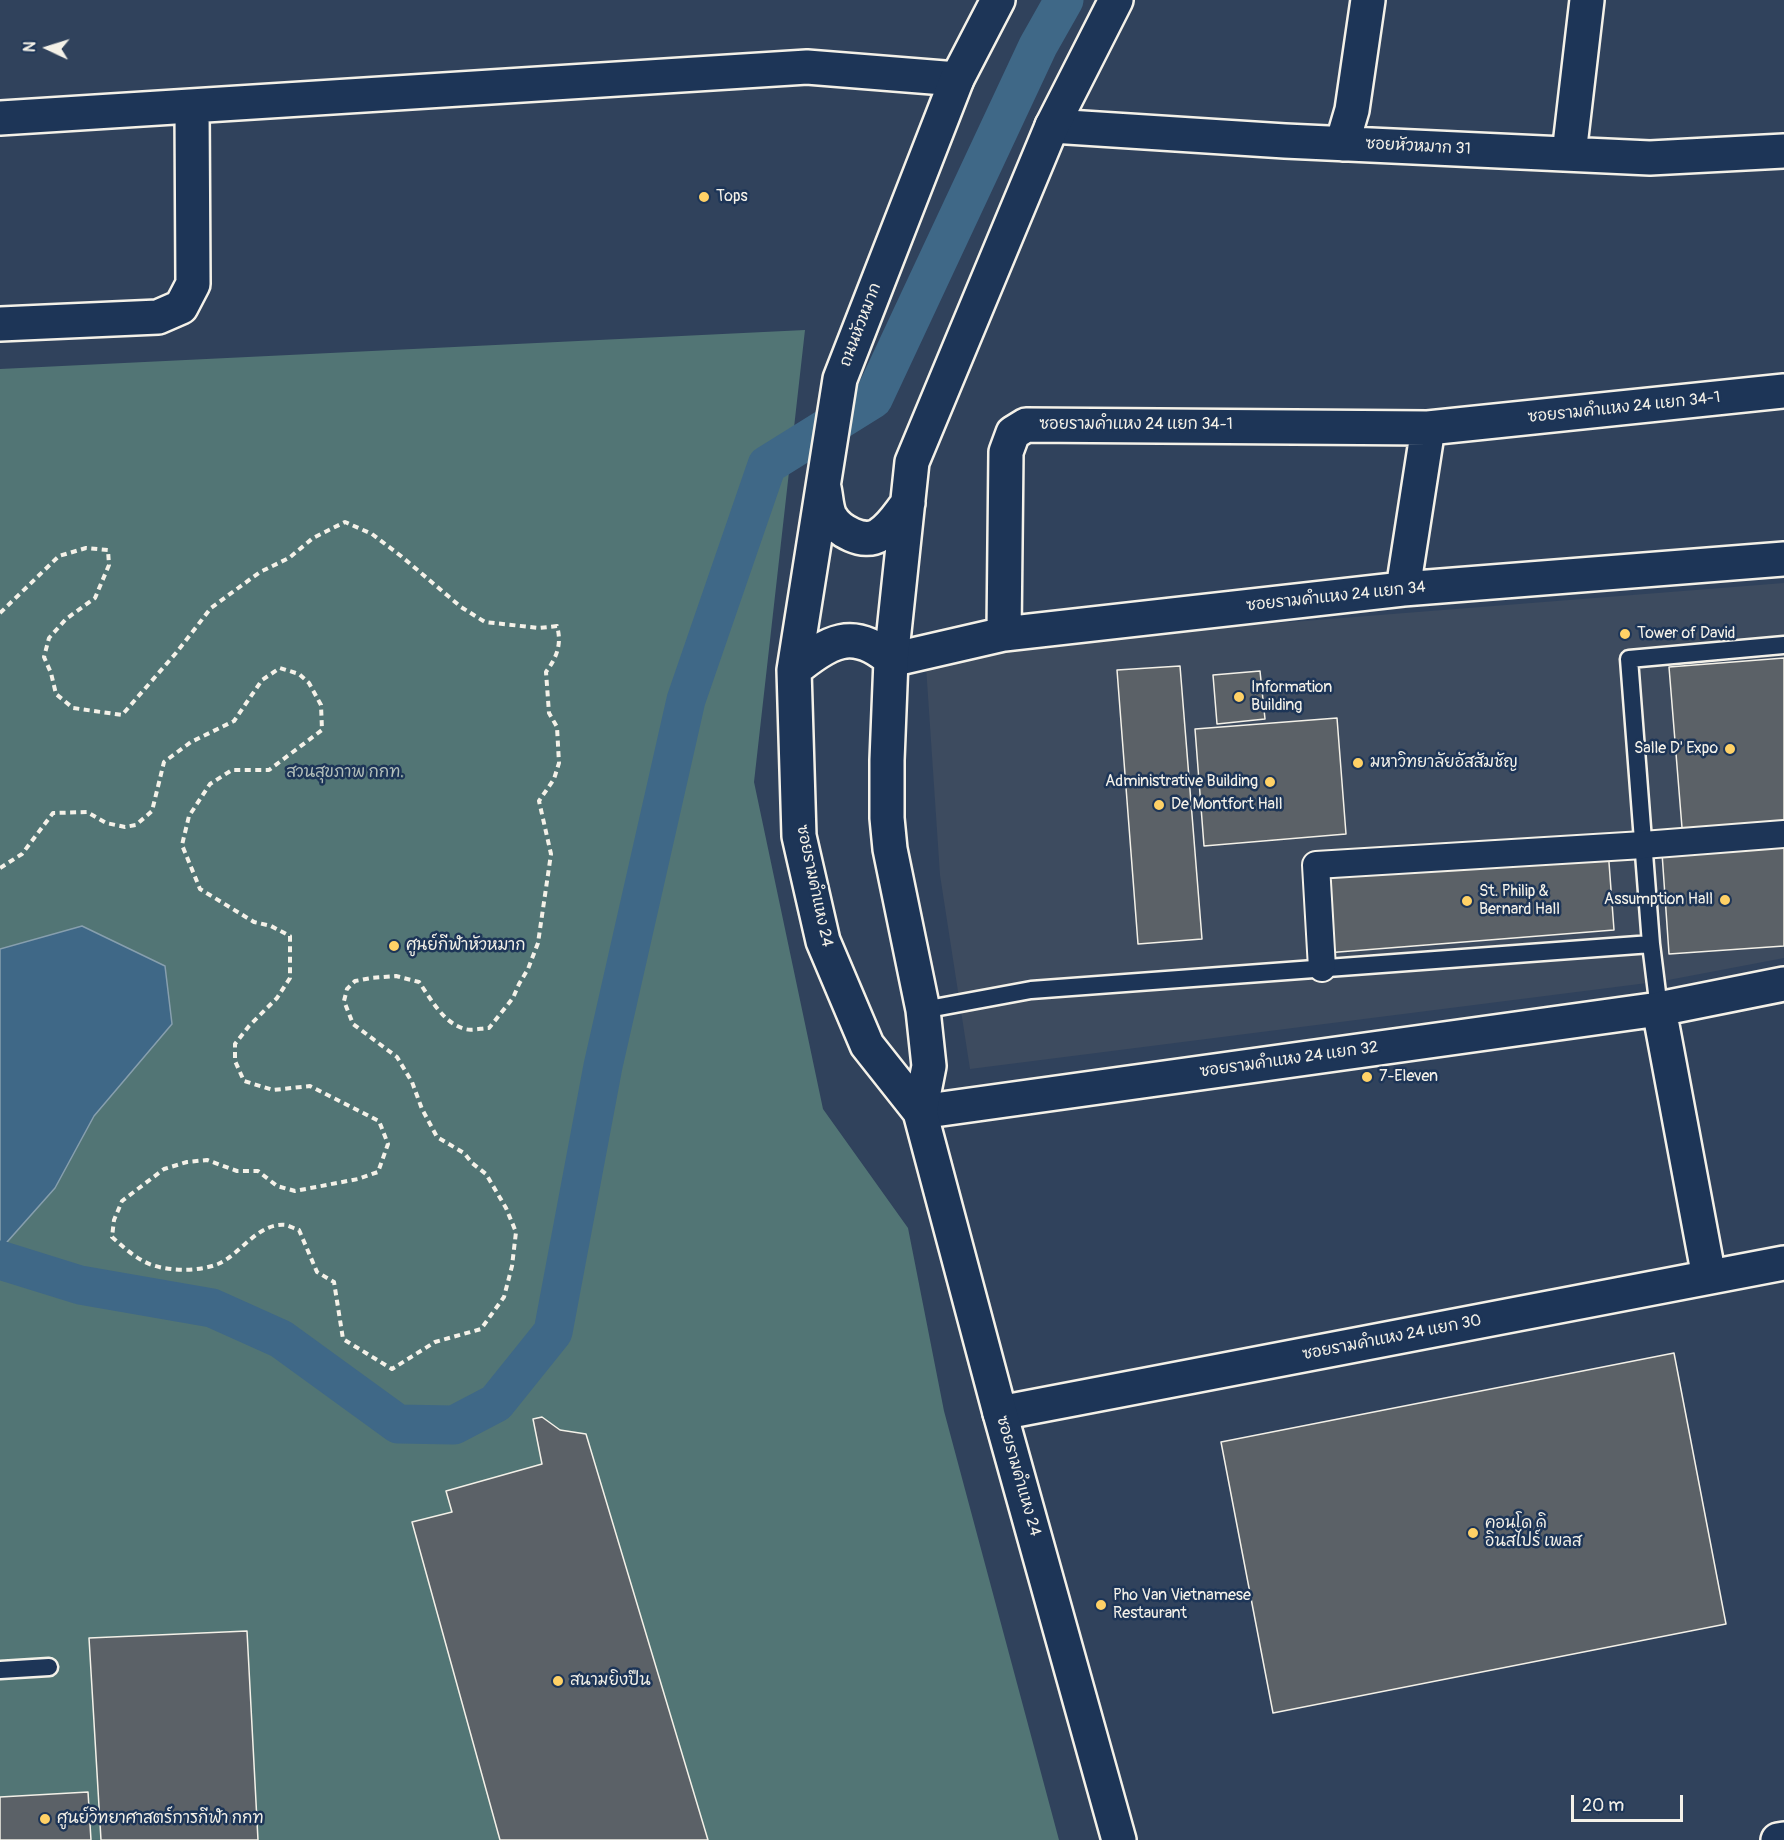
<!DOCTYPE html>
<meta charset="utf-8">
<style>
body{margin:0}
#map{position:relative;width:1784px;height:1840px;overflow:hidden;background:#30425c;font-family:Pangolin,sans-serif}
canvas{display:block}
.north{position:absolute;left:18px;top:18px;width:60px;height:60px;-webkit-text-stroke:4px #1d3557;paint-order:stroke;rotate:274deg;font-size:16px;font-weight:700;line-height:24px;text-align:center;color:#f4f1e8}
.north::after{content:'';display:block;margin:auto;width:21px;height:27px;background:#f4f1e8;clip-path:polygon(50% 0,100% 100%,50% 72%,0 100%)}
.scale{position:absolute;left:1571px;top:1795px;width:112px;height:27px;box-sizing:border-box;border:3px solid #f4f1e8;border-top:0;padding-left:8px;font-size:18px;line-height:21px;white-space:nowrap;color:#f4f1e8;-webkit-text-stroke:4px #1d3557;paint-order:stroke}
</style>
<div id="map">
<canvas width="1784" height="1840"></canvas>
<div class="north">N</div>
<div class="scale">20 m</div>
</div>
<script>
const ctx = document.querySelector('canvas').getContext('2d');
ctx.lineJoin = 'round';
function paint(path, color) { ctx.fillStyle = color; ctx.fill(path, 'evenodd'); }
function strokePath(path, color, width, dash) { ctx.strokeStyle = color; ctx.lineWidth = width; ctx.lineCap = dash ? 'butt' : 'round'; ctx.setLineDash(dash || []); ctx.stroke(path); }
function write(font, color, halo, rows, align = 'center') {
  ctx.font = font + ' Pangolin,"Playpen Sans Thai",sans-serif'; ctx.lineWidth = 5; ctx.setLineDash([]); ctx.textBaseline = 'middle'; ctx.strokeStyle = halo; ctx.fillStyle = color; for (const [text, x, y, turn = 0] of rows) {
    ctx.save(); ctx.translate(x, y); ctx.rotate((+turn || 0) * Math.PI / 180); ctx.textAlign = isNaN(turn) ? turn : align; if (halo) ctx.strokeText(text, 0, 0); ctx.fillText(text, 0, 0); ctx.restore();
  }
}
paint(new Path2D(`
 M1784,583V958L1663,981L970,1069L940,875L925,651Z`), '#3d4b5f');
paint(new Path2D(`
 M805,330L754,782L823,1109L908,1228L944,1411L1059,1840H0V369Z`), '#527575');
const water = new Path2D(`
 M82,926L165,966L172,1024L94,1116L55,1188L0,1250V949Z`);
paint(water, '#3f6887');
strokePath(water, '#879fae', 1.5);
strokePath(new Path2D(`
 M0,1260L80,1285L212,1308L281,1339L398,1424L454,1425L496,1403L553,1332L603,1066L686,700L767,465L873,399L1038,46L1064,0`), '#3f6887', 39);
const building = new Path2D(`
 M1784,658V832L1683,840L1669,667Z
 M1180,666L1202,939L1138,944L1117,670Z
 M1260,671L1265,719L1217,724L1213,675Z
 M1337,718L1346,834L1204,846L1195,729Z
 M1784,844V946L1669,954L1662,853Z
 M1608,849L1614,930L1326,953L1319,872Z
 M1674,1353L1726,1624L1273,1713L1221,1442Z
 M542,1417L560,1430L586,1434L708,1840H500L412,1522L452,1512L446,1491L542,1464L533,1419Z
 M247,1631L258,1840H101L89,1638Z
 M88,1792L91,1840H0V1797Z`);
paint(building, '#5b6167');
strokePath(building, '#f4f1e8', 1.5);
const service = new Path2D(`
 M1659,1009L1651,944L1629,659L1784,645
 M923,1010L1031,990L1651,944
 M0,1670L49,1667`);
const pedestrian = new Path2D(`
 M1322,968L1316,865L1643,845L1784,834`);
const minor = new Path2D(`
 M0,118L807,67L957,79
 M1052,126L1285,141L1650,158L1784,151
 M1342,144L1352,110L1368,0
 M1569,154L1587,0
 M0,324L158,317L181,307L193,284L192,106
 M1403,589L1428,428L1784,391
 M1004,634L1006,452L1013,433L1026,425L1428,428
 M891,660L1004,634L1403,589L1784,559
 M1659,1009L1709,1277
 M920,1112L1659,1009L1784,984
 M1000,1413L1784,1263`);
const tertiary = new Path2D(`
 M1778,1840L1784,1839`);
const secondary = new Path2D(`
 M998,0L957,79L840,379L794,670L799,836L823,941L867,1045L920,1112L1000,1413L1119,1840
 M824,488C826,496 826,508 830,516C838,531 864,545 879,535C892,527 899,514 908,503
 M794,670C828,642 853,626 891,660
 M920,1112L929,1066L923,1010L890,849L887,818V760L891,660L912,462L1052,126L1116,0`);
strokePath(service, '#f4f1e8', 21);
strokePath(pedestrian, '#f4f1e8', 30);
strokePath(minor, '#f4f1e8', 38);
strokePath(tertiary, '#f4f1e8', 38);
strokePath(secondary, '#f4f1e8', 38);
strokePath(new Path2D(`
 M0,613L59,556L86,548L108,550L109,565L95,598L66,619L49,638L44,657L51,673L56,694L73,708L122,715L176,653L211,608L260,572L289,558L313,538L345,522L372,534L401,556L461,607L485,622L539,628L557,626C562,644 557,657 546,672L549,713L557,727L559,763L554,779L539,801L551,854L538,943L528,969L519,984L513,998L489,1028C482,1028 472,1031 465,1029C443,1023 431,999 419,982L396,976L371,978L355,981L347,989L344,1001L353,1024L397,1057L412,1082L422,1109L437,1137L464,1153L472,1163L486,1174L506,1208L516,1232L512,1266L504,1297L481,1329L435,1342L392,1369L343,1339L334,1282L317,1272L299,1230C295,1229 290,1226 286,1225C258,1222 241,1254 218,1264C198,1272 165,1272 145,1262C133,1256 122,1246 112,1237L114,1220L122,1201L164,1169L187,1162L207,1160L237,1171H258L277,1186L295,1191L358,1179L378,1172L388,1144L379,1121L310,1086L273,1090L244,1081L235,1061V1044L249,1026L277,998L290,978V936L271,926L254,922L200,889L182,845L189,816L210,784L232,770H269L322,730L321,705L309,683L299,674L280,668L262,680L234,721L191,742L164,762L152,811L136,825L125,827L106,823L87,812L53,813L22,854L0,868`), '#f4f1e8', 4, [6, 4.5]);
strokePath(service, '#1d3557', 16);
strokePath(pedestrian, '#1d3557', 26);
strokePath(minor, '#1d3557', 33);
strokePath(tertiary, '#1d3557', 33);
strokePath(secondary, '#1d3557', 33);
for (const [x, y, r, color] of [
 [704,197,6,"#ffd166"],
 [1625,634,6,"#ffd166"],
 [1239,697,6,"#ffd166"],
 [1730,749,6,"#ffd166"],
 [1358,763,6,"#ffd166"],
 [1270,782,6,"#ffd166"],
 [1159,805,6,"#ffd166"],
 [1725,900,6,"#ffd166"],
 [1467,901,6,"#ffd166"],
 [394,946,6,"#ffd166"],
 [1367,1077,6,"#ffd166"],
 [1473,1533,6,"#ffd166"],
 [1101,1605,6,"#ffd166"],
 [558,1681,6,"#ffd166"],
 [45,1819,6,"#ffd166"]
]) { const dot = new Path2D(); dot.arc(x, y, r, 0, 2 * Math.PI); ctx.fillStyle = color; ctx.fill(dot); strokePath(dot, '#1d3557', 2); }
write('16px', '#f4f1e8', '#1d3557', [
 ["ซอยหัวหมาก 31",1418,147,3],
 ["ถนนหัวหมาก",861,325,-69],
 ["ซอยรามคำแหง 24 แยก 34-1",1624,408,-6],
 ["ซอยรามคำแหง 24 แยก 34-1",1136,425],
 ["ซอยรามคำแหง 24 แยก 34",1336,597,-6],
 ["ซอยรามคำแหง 24",814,886,78],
 ["ซอยรามคำแหง 24 แยก 32",1289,1060,-8],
 ["ซอยรามคำแหง 24 แยก 30",1392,1338,-11],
 ["ซอยรามคำแหง 24",1018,1476,74]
]);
write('16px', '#f4f1e8', '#1d3557', [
 ["Tops",716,197],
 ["Tower of David",1637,634],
 ["Information",1251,688],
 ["Building",1251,706],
 ["Salle D' Expo",1718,749,"right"],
 ["มหาวิทยาลัยอัสสัมชัญ",1370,763],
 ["Administrative Building",1258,782,"right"],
 ["De Montfort Hall",1171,805],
 ["St. Philip &",1479,892],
 ["Bernard Hall",1479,910],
 ["Assumption Hall",1713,900,"right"],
 ["ศูนย์กีฬาหัวหมาก",406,946],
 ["7-Eleven",1379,1077],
 ["คอนโด ดิ",1485,1524],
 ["อินสไปร์ เพลส",1485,1542],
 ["Pho Van Vietnamese",1113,1596],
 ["Restaurant",1113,1614],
 ["สนามยิงปืน",570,1681],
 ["ศูนย์วิทยาศาสตร์การกีฬา กกท",57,1819]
], 'left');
write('16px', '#b3bfba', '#1d3557', [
 ["สวนสุขภาพ กกท.",345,773]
]);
</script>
